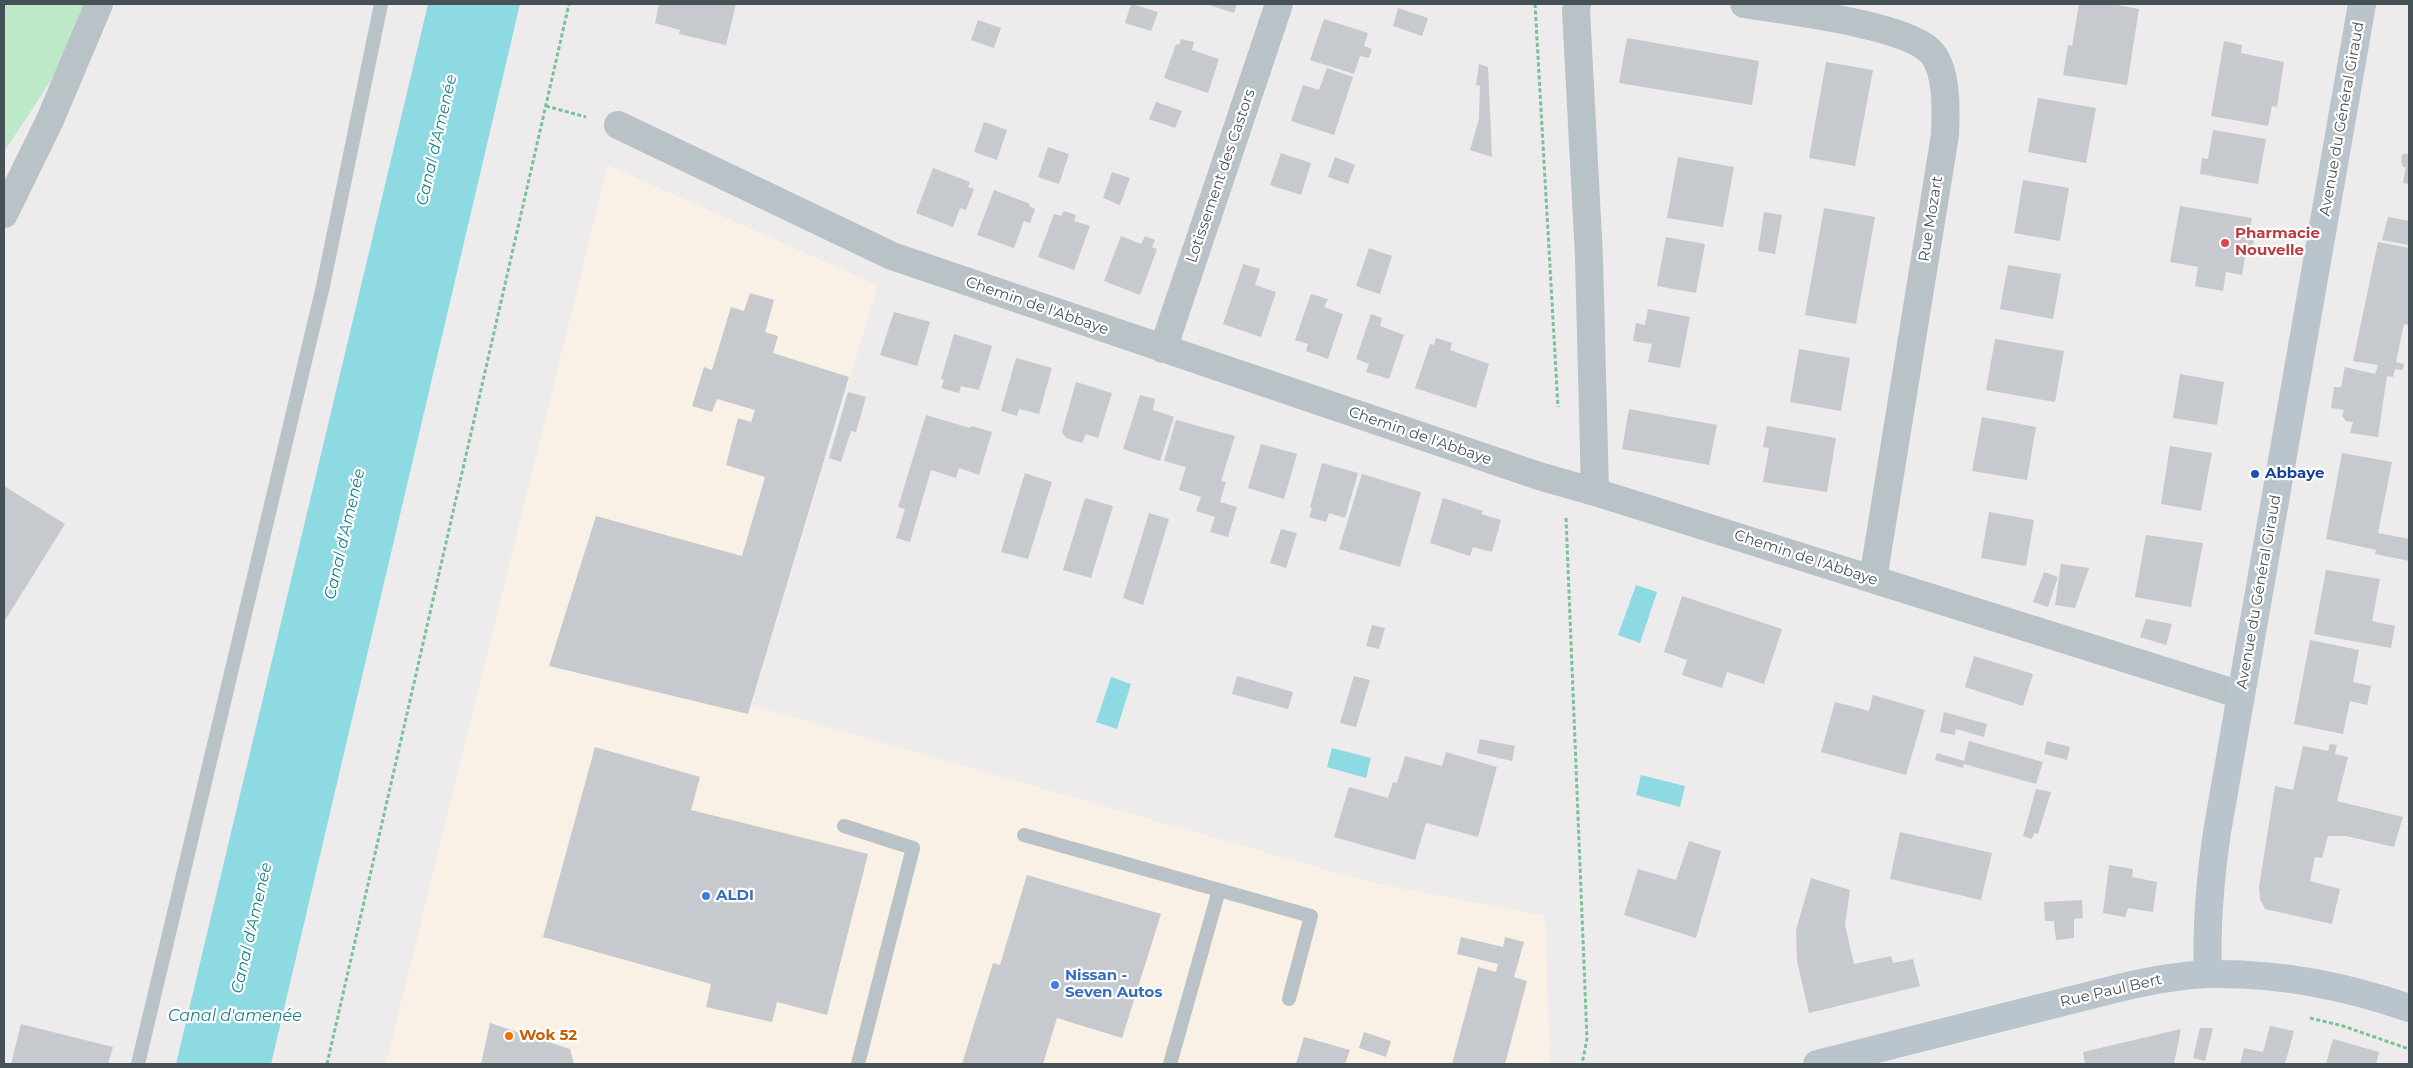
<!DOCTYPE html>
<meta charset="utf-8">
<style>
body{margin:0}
#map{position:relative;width:2413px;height:1068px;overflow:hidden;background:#eeebec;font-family:Montserrat,sans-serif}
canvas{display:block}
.frame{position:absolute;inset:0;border:5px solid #465157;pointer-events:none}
</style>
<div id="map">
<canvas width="2413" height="1068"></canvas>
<div class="frame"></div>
</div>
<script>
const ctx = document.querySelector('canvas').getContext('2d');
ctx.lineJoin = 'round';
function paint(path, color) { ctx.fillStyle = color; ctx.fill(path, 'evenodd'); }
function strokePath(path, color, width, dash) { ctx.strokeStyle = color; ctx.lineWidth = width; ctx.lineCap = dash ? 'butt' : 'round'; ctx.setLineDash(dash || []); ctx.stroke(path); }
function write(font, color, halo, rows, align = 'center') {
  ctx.font = font + ' Montserrat,sans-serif'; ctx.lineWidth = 4.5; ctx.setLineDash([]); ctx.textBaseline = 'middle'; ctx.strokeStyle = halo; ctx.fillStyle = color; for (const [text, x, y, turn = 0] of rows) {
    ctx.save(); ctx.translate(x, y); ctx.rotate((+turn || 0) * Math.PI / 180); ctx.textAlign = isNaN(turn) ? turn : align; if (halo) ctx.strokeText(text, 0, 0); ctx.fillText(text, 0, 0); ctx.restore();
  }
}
paint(new Path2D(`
 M608,165L878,285L751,705L1369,882L1545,916L1550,1064H386Z`), '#f9f1e5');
paint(new Path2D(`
 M4,4H101L4,152Z`), '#bde9c9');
paint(new Path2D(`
 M428,4H520L271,1064H176Z
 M1636,585L1657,592L1640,643L1618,635Z
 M1111,677L1131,684L1117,729L1096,722Z
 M1332,748L1371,758L1366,778L1327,767Z
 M1641,775L1685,786L1680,807L1636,795Z`), '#8edae2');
paint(new Path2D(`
 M659,4H736L726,45L679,34L680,30L655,23Z
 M1131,4L1158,12L1151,31L1125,23Z
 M1206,4H1237L1234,13Z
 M2079,4H2111L2139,9L2127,85L2063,75L2068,45L2072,46Z
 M1398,8L1428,18L1422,36L1393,26Z
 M1324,19L1368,33L1364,46L1372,49L1369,58L1360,56L1354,74L1310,60Z
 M978,20L1001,28L994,48L971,40Z
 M1627,38L1759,61L1752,105L1619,83Z
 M1181,39L1194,42L1192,50L1219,59L1208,93L1164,78L1176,44L1179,45Z
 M2224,41L2242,45L2241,53L2284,62L2277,107L2272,106L2268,126L2211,116Z
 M1826,62L1873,70L1855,166L1809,158Z
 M1479,64L1488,67L1492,157L1470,150L1479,119L1480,86L1476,85Z
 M1327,68L1353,77L1334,135L1291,121L1303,85L1319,90Z
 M2038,98L2096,108L2086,163L2028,152Z
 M1156,102L1182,111L1175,128L1149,119Z
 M984,122L1007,130L997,160L974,152Z
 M2213,130L2266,139L2258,184L2200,174L2202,158L2208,159Z
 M1048,147L1069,154L1059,184L1038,177Z
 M1281,153L1311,163L1301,195L1270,185Z
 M2405,153L2409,155V184L2403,183L2406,167H2403L2401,162L2402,155Z
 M1335,157L1355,165L1348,184L1328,177Z
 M1678,157L1734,167L1723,227L1667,218Z
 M933,168L970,182L968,187L974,189L966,210L960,208L953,227L916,213Z
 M1112,172L1130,178L1120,205L1103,198Z
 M2023,180L2069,188L2060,241L2014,233Z
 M994,190L1030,204L1029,206L1035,209L1030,223L1024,221L1014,248L977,235Z
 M2180,206L2252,218L2250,231L2255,232L2253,247L2247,246L2242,275L2226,272L2223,291L2195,286L2198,267L2170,262Z
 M1824,208L1875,217L1856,324L1805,315Z
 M1064,211L1076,215L1074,221L1090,226L1074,270L1038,257L1054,214L1061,216Z
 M1764,212L1782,215L1775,254L1758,251Z
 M2388,217L2409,221V245L2382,240Z
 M1121,236L1141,244L1145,236L1155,240L1152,247L1157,249L1140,295L1104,281Z
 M1666,237L1705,244L1696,293L1657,286Z
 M2378,242L2409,248V325L2404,324L2396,362L2404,364L2403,370L2395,369L2393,377L2387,376L2378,437L2350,433L2353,422L2346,421L2342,416L2344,410L2331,408L2334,387H2341L2345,367L2375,374L2378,365L2353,361Z
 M1369,248L1392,256L1380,294L1356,286Z
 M1243,264L1260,269L1255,285L1276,292L1261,337L1223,324Z
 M2008,265L2061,274L2053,319L2000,309Z
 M750,293L774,300L765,332L778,336L773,353L849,377L748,714L549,666L596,516L742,556L765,477L726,465L738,418L751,422L755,410L717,399L712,412L692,406L704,367L712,370L731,307L744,311Z
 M1311,294L1328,299L1324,307L1343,314L1328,359L1306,351L1308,344L1295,340Z
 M1648,309L1690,317L1680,368L1648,362L1652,344L1633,341L1636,323L1645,325Z
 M894,312L930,322L917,366L880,355Z
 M1371,314L1382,318L1380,326L1404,335L1389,379L1366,372L1369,364L1356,359Z
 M954,334L992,346L979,390L961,386L959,393L941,388L944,380L941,379Z
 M1436,338L1452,343L1450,350L1489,364L1476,408L1415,388L1430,344L1434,345Z
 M1995,339L2064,351L2055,402L1986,390Z
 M1799,349L1850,358L1841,411L1790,402Z
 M1016,358L1052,368L1039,414L1019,409L1017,416L1001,411Z
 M2180,374L2224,382L2217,425L2173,418Z
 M1076,382L1112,393L1098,438L1086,434L1082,443L1066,438L1062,432Z
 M848,392L866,397L856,432L851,431L841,462L829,458Z
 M1140,395L1155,399L1153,410L1174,417L1160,461L1123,449Z
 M1629,409L1717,425L1709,465L1622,449Z
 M926,415L970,428L972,426L992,432L979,475L959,468L956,478L931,470L910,542L896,538L905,509L898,507Z
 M1982,417L2036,427L2027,480L1972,471Z
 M1176,420L1235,436L1221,481L1226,482L1220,502L1237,507L1228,537L1210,532L1215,517L1196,511L1201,497L1179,490L1186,467L1164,461Z
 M1767,426L1836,438L1827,492L1763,482L1769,448L1763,447Z
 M1261,444L1297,454L1284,499L1248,488Z
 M2170,446L2212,453L2201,511L2161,504Z
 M2342,453L2392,462L2378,533L2409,539V561L2375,554L2376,550L2326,539Z
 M1322,463L1358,473L1345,518L1329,513L1326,522L1309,517L1312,508L1310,507Z
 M1025,473L1052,482L1028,559L1001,552Z
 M1362,474L1421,492L1400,567L1339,549Z
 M4,486L65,524L4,622Z
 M1085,498L1113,506L1091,578L1063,570Z
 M1443,498L1483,511L1481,514L1501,520L1492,552L1473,547L1470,556L1430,543Z
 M1989,512L2034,520L2026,566L1981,558Z
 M1149,513L1169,519L1143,605L1123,598Z
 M1281,529L1297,533L1286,568L1270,563Z
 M2146,535L2203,543L2191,607L2135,597Z
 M2061,564L2089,568L2075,608L2055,605Z
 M2326,570L2380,579L2372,621L2395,626L2391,648L2314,634Z
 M2044,572L2058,577L2048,607L2033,602Z
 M1682,596L1782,629L1764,684L1727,672L1722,688L1682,675L1687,660L1664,652Z
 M2146,619L2172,624L2166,645L2140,637Z
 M1372,625L1385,628L1379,649L1366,646Z
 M2310,640L2359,650L2353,682L2371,686L2367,705L2350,701L2343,734L2294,724Z
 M1974,656L2033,674L2023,706L1965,687Z
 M1237,676L1293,692L1288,709L1232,694Z
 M1354,676L1370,680L1356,727L1340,723Z
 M1873,695L1925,710L1906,775L1821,752L1835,702L1869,711Z
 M1944,712L1987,724L1984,737L1956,729L1955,735L1940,732Z
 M1480,739L1515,746L1512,761L1477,753Z
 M1969,741L2043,762L2036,784L1964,764L1963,768L1935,760L1937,753L1964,761Z
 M2047,741L2070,747L2067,760L2044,754Z
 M2330,744L2337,745L2335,754L2348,757L2337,801L2403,817L2394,847L2346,836H2328L2322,858L2315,857L2310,881L2340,889L2332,924L2265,909L2260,899L2259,887L2275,786L2293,790L2303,746L2328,751Z
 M595,747L700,777L691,810L868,854L827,1015L777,1002L772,1022L706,1007L711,984L543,937Z
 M1446,752L1497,767L1478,837L1426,823L1415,860L1334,837L1349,787L1388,798L1393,782L1397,783L1405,756L1442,766Z
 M2036,789L2051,792L2038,834L2034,833L2032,839L2023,836Z
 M1900,832L1992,853L1981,900L1890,879Z
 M1689,841L1721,851L1696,938L1624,915L1638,869L1676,880Z
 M2109,865L2133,869L2132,877L2157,882L2153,912L2128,908L2125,917L2103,913Z
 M1027,875L1161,914L1122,1038L1057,1018L1043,1064H962L993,963L1000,965Z
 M1811,878L1850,890L1845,925L1854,964L1891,956L1893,963L1913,959L1920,986L1809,1013L1797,961L1796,930Z
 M2082,900L2083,918L2074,919V938L2056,940L2054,921H2045L2044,902Z
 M1461,937L1503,947L1505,937L1524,942L1514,977L1527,981L1505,1064H1452L1478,967L1496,972L1498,964L1457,954Z
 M490,1023L570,1049L574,1064H481Z
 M21,1024L113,1047L108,1064H11Z
 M2270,1026L2294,1031L2285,1064H2240L2244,1048L2263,1052Z
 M2200,1028H2213L2205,1061L2193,1058Z
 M2181,1029L2174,1064H2085L2083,1052Z
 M1364,1032L1391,1041L1386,1057L1359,1048Z
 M1304,1037L1350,1050L1345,1064H1296Z
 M2333,1039L2379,1052L2376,1064H2326Z`), '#c6c9cd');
strokePath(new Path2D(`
 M1535,4L1558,407
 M546,106L586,117
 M1566,518L1587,1039L1582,1064
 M2310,1018L2343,1026L2409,1049
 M327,1064L569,4`), '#78c396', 3, [4, 2.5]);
strokePath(new Path2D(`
 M844,826L913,848L858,1064
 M1024,835L1219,890
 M138,1064L323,286L381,4
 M1170,1064L1219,890L1311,916L1289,999`), '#b8c2c7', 14);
strokePath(new Path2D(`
 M1577,4L1576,11L1589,257L1595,492
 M1744,4C1787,11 1900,24 1929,50C1948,67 1946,112 1945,135L1873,579
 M618,125L892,256L1539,476L1595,492L2241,695
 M4,214L50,120L99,4
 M1163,349L1279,4`), '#b8c2c7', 28);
strokePath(new Path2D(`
 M2208,974C2206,926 2210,880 2217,832L2362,4
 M1817,1064L2119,988C2148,981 2179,975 2210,974C2277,973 2346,986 2409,1008`), '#b9c4cc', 28);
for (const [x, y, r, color] of [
 [2225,243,5,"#e0444e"],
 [2255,474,5,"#1a4fb4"],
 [706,896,5,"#3f7fe0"],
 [1055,985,5,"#3f7fe0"],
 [509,1036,5,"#e8710a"]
]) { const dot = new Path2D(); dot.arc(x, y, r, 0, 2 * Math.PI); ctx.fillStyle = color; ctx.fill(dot); strokePath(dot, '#fff', 2); }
write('15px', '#465157', '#fff', [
 ["Avenue du Général Giraud",2342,119,-80],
 ["Lotissement des Castors",1221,176,-71],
 ["Rue Mozart",1931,219,-81],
 ["Chemin de l'Abbaye",1037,306,19],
 ["Chemin de l'Abbaye",1420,436,19],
 ["Chemin de l'Abbaye",1806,558,18],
 ["Avenue du Général Giraud",2259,592,-80],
 ["Rue Paul Bert",2111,991,-13]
]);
write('bold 15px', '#be3a42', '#fff', [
 ["Pharmacie",2235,234],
 ["Nouvelle",2235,251]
], 'left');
write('bold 15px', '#164399', '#fff', [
 ["Abbaye",2265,474]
], 'left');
write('bold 15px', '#366cbe', '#fff', [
 ["ALDI",716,896],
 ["Nissan -",1065,976],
 ["Seven Autos",1065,993]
], 'left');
write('bold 15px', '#c56008', '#fff', [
 ["Wok 52",519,1036]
], 'left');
write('italic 16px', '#187f89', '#fff', [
 ["Canal d'Amenée",437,140,-77],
 ["Canal d'Amenée",345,534,-77],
 ["Canal d'Amenée",252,928,-77],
 ["Canal d'amenée",235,1016]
]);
</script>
